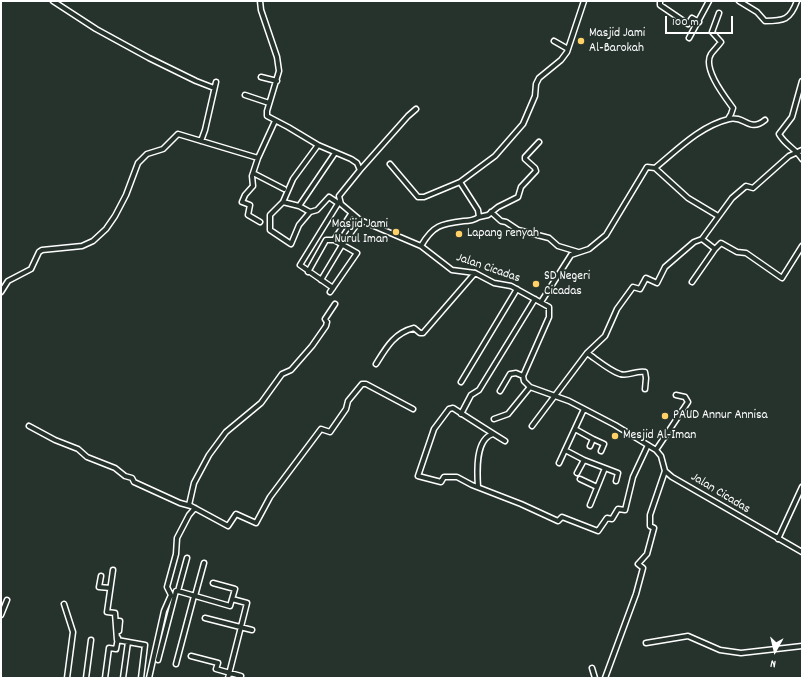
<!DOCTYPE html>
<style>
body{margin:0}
#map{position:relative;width:803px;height:679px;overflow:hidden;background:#26332d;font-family:Dekko,sans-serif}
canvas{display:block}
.frame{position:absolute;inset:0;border:2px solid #fff;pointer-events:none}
.north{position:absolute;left:755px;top:631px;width:40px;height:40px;-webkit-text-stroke:3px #26332d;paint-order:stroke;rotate:188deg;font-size:11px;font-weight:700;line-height:16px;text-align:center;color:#fff}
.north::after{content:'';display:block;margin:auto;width:14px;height:18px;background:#fff;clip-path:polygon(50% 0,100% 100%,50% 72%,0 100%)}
.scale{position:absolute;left:665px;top:16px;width:68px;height:18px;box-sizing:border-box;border:2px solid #fff;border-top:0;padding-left:5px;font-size:12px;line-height:14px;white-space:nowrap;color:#fff;-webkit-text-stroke:3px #26332d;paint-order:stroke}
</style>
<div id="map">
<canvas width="803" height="679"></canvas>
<div class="frame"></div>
<div class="north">N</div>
<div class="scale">100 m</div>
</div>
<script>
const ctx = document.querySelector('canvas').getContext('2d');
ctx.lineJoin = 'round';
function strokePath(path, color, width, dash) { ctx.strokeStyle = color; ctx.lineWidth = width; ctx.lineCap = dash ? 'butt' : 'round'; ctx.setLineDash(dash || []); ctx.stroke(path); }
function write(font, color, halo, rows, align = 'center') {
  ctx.font = font + ' Dekko,sans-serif'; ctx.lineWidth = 3.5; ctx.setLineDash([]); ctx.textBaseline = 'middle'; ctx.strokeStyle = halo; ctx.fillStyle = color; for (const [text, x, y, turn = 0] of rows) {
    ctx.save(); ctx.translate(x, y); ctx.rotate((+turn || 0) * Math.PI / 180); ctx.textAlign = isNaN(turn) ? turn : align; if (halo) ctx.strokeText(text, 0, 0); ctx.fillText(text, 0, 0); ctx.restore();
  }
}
const minor = new Path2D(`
 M53,1L96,29L149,58L196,81L214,88
 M260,1L261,10L277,57L279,71L267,111V116L288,127L318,145L351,159L357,163L360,170L339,196L341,204L360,220L421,246L452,270L475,273L494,283L511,286L549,307V317L523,376L524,381L530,387L569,401L615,425L656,450L661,456L665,471L672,477L802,552
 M660,1V5L688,24L692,18L699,22
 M739,1L757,12L765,21C784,21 790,20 797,1
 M719,13L712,32L721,42C718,46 714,50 711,54C702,68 725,97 733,108L731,114L728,119
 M689,38L709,1
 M554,41L568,49
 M261,77L277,81
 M802,81L792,117L779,134C785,145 796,149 802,159
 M245,95L269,103
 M201,141L205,130L216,82
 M318,145L293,179L283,202L270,215V230L291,244L299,225L310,212L317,210L329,197L338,203
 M258,158L252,176L253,186L245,195L242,202L250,205L248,215L260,222
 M390,164L418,197H424L460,182
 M655,168C677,150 700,126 729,119C745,115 749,133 765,120
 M360,170L408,116L416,109
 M253,173L284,189
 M283,202L299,206L310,212
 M299,206L335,153
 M491,212L501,221L506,222L518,230L549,238L558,246L578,252
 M479,217L488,215L498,207L518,197L521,187L536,171L535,168L525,159V157L539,142
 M334,240L351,214
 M421,246C433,225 441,224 464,221C469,221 474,220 479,217L478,210L460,182L495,156L523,124L535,96L536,84L539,78L561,60L567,52L584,1
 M715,249L721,243L737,252L746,253L782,278L802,246
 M308,272L326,240H334L357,253L330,292
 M321,280L342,245L360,220
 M692,282L715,249L702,239
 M333,288L300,265L339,202
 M1,292L8,281L31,269L39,252L42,250L82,246L93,241L106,229L115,216L126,195L138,163L147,154L163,149L178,134L258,158L275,121
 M541,302L571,255L589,249L606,235L647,167L655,168L688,198L718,216
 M587,353C596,359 610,371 620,374C628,377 636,370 645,372L646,378L645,389
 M376,364C386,348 394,333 414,328L420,333H423L475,273
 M461,382L517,289
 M500,391L510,374L516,373L523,376
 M461,414L471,395L479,390L535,299
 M494,419L508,414L530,387
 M29,426L55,440L78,449L87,457L115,468L125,476L132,478L134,482L180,503L191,506L228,526L236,514L256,523L270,497L321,429L330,432L346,409L348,401L362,384H366L413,409
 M532,426L587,353L605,336L617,309L633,287L640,289L646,278L657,283L665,267L694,242L702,239L732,198L746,186L753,188L789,156L802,150
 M575,429L593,439L590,446
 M593,439L604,444L601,451
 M505,441C487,430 470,419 453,408L449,409L434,429L418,476L441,482L444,477H457L472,485L521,504L558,521L562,517L598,531L607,518L612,519L618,509L625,510L633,477L648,445
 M565,450L584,460L618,473L616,481
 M656,450L688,402L685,397L676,395
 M559,463L584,409
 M577,473L584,460
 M580,479L597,487
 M478,487C477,472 475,439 493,434
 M189,505L194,483L209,455L226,432L261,403L282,374L291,370L312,346L326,326L327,322L325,319L335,304
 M590,505L605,468
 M778,539L802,487
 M187,558L178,591L230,606L235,589L213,583
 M113,570L107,612L115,613L117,640L145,645L141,678
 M101,576L99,587L110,588
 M195,596L204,563
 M64,604L73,632L67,678
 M1,615L7,600
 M205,618L252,630
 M116,621H120L119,631
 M646,643L688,636L720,650L741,653L802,646
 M191,656L218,663L216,669L241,676
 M158,660L176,591H178
 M176,664L194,596
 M592,668L595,678
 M86,678L91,640
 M105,678L109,648L116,649L118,638
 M123,678L128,642
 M149,678L164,611L171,595L167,587L176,554L177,538L189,515L195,508
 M228,678L247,603L232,599
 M605,678L636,594L643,568L638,564L647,554L654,528L650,526V515L665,471`);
strokePath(minor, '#fff', 7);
strokePath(minor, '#26332d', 4);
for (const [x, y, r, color] of [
 [581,41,4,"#ffd166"],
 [396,232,4,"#ffd166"],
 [459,234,4,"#ffd166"],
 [536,284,4,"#ffd166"],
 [665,416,4,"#ffd166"],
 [615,436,4,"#ffd166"]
]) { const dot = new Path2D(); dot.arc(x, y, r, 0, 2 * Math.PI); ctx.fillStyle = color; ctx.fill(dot); strokePath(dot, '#26332d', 1.5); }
write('13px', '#fff', '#26332d', [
 ["Masjid Jami",589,34],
 ["Al-Barokah",589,49],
 ["Masjid Jami",388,225,"right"],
 ["Nurul Iman",388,240,"right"],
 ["Lapang renyah",467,234],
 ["SD Negeri",544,277],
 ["Cicadas",544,292],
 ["PAUD Annur Annisa",673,416],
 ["Mesjid Al-Iman",623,436]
], 'left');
write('13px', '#fff', '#26332d', [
 ["Jalan Cicadas",488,269,19],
 ["Jalan Cicadas",720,494,31]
]);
</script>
